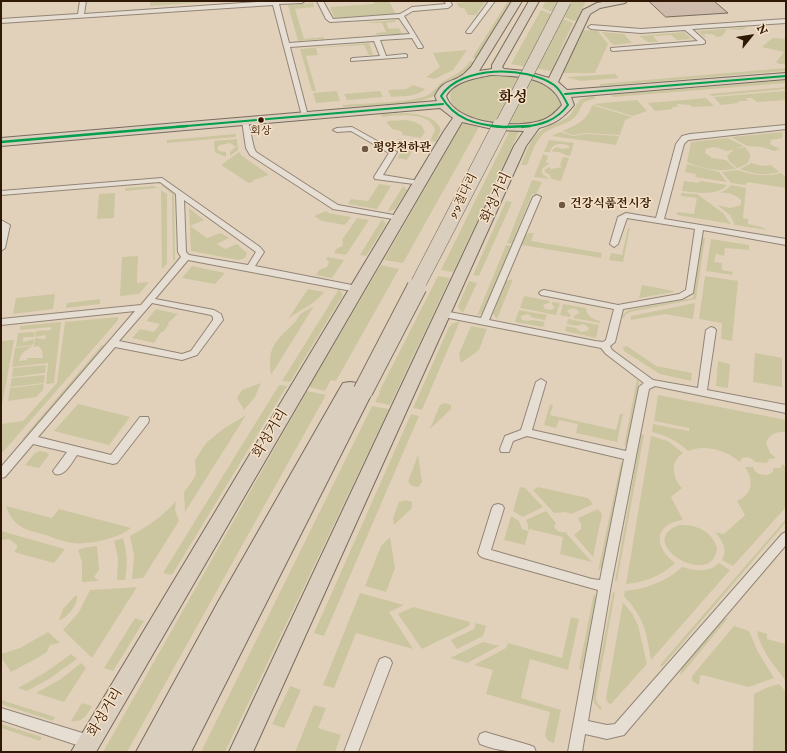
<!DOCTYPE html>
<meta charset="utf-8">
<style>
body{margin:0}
#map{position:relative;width:787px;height:753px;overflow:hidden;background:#e2d1ba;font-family:"IM FELL English",serif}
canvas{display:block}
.frame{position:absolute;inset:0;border:2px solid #2f1806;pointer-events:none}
.north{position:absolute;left:731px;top:16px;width:40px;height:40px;-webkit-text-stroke:3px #f7e2c7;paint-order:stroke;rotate:60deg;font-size:11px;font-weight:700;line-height:16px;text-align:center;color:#2f1806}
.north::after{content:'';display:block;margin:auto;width:14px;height:18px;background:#2f1806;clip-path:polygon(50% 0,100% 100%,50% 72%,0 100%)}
</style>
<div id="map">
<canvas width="787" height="753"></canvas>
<div class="frame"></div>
<div class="north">N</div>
</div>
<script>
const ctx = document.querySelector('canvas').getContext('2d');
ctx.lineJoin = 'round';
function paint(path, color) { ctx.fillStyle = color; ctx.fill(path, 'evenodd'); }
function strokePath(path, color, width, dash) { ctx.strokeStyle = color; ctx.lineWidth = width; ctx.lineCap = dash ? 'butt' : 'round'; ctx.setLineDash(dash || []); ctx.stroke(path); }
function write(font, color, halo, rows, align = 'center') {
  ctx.font = font + ' "IM FELL English","Noto Serif KR",serif'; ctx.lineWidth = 3; ctx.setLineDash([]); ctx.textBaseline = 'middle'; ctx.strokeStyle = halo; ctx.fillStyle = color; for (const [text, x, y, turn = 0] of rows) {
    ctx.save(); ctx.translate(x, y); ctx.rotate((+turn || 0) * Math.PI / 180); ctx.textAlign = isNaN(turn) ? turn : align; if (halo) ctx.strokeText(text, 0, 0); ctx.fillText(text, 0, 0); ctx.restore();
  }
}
paint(new Path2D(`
 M150,1H223L150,6Z
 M374,1H389L396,14L334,18L330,7L374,4Z
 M486,1L476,15H468L464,8H460L456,3Z
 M508,1H512L477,58H472Z
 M546,1H586L577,21L571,20L542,8Z
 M313,3L314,7L295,9L304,39L323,37L324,39L298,41L288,5Z
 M541,10L573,23L551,71L511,64Z
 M395,20V22L386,23L389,29L399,28L402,34L377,35L376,33L386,32L382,23H364Z
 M747,27L742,30L727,29L722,36L717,37L712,34H703L706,37H704L698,31Z
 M581,30L598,31L608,44L595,73H562Z
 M602,32L624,34L632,43L613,45Z
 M684,32L691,39L677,40L671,35L653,36L658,42H648L639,36Z
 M774,38L786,39V64H779L776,62L784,52L762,47L770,40Z
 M369,43L373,55H369L364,45L316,48L318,55L306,56L316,91H312L300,49Z
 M467,50L453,70L435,79L426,77L440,67L433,53Z
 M470,61L475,62C466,73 460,75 448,82C442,86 439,93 432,97C413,106 366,106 343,107V105C363,103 411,103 428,95C434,92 437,85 444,81C455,74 462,73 470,61Z
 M786,68V71L601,86L599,84Z
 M615,74L619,78L581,81L566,77Z
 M487,75L526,77L552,87L563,105C550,133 485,126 463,114C445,103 446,88 466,81C472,78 480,77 487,75Z
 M786,80V83L613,97L611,95Z
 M413,85L425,89C418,97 401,96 391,97L388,90L406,89Z
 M786,87V89L712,96L709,94Z
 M337,91L340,101L316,103L313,93Z
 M380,91L383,97L347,100L344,94Z
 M786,91V100L757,102L752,98H746L748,101H737L739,103L721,105L714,97Z
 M594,96L596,98L584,102C580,107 579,114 574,118C565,126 552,126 543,134C535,142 531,155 527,165H521C527,151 531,135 545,128C552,124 561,122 568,117C574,112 575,104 581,99Z
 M706,98L714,106L692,107L690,105L677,104L678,107H672L673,109L655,111L648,103Z
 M637,100L647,111L633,116L593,104Z
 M592,105L632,117L625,120L620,135L585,133L573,135L562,131C575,126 588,120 592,105Z
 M406,113C418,114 436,116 441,130L436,142L430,141L435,130C430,111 397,115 382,117L381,114Z
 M406,120L415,122L422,126L425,132L421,138L402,135L403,134L401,131L392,129L387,123V121Z
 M465,123L479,127L403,263L384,260L462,124Z
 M510,130L518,131L519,132L453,272L441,270Z
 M560,132L573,136L585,134L619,136L616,145L552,136Z
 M783,132L782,138L771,140L770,144L780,149L774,151L762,147L747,146L731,137Z
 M236,134V137L167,143V140Z
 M727,138L744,146C739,147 732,150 728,151C721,151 718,144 706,149L705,153L712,158L726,160L736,169C719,172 702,169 687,162L691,142Z
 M237,139L238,150L230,156V152L236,147L230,143L220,145L217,148L219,151L226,152V157L215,152L214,141Z
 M398,139L417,143L407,160L397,158L405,146L397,141Z
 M549,140L574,143L570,156C563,155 560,151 553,152L552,150L557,147L562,149L569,148V146C562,142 551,144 550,152H544Z
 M745,147L750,154C751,163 744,166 737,168L729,161L727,156L734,149Z
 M239,152L241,155L269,175L253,180L254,181L249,183L221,165Z
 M543,154L548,156L546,163H550L542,169V174L550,179L534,177Z
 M563,157L569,158L561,181L552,179L549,174L546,173L544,170L550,167L551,169L562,167L560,165Z
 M751,163L762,166L771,165L779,172C766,176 753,174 740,169Z
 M687,164L719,172L727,182L695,177L696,174L685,172Z
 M738,170C752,175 766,177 781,173L786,177V188L747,182L746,185L731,183L722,172Z
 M532,180L542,182L536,195L532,194L512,244L507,243Z
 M684,181L699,183L700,181L727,185C717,197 695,192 682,191Z
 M379,184L391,186L377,209L348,204L351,199L368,201Z
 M161,185H164L174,194L175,260H173L172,194Z
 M731,185L746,188L743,218L748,219V224L761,227L767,230L735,225L730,215L717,205L730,208L741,205V200C735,194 727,192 719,193L726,190Z
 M154,186L167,194V264L162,269L161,191L157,188L125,191V188Z
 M403,186L407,190L395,209L387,212Z
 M115,193L114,218L97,219L99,194Z
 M681,193L697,194L723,213L731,224L677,215V212L694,214L697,198L681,196Z
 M506,201L512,202L479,276L473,275Z
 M189,208L204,220L190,226L207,238L221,233L229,238L217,244L225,249L237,244L247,253L245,258L238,260L191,251Z
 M326,211L328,213L351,217L345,225L322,221L314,216Z
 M357,218L369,220L346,255L334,253L336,249L342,246L343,242L342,240Z
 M382,219L386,224L366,256L360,255Z
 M628,228H630L623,262L609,260L611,253L622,255Z
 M529,233H534L531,241L602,253L601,258L522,245L524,237Z
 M702,237L705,238L696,299L630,312L625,315L624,318H622L623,314L629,310L693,298Z
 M711,239L749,245V250L725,248L724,256L716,254L714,262L722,263V270L733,272L732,275L706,271Z
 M506,245L511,246L484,312L477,316Z
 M138,256L137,283L149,282L139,294L120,296L122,257Z
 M328,257L344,260L332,278L316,275L319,270L327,267L329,262L326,259Z
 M381,265L399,269L336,381L331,380L325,391L309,387Z
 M192,266L225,273L215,284L182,278Z
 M438,276L450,278L390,405L375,402L380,393L379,392Z
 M705,276L738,281L732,341L721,339L722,323L699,319Z
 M513,279L497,319L493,314L506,281Z
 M469,281L477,283L463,313L459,309L458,306Z
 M642,285L674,291V292L639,298Z
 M308,289L324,292C316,304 299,310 288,319Z
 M339,289L343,295L290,382L282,381Z
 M55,294L53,309L13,314L16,298Z
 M524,296L550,301L549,303L543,305L545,309L551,310L555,308L552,304V302L560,303L556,315L520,308Z
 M100,299V304L66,308L67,303Z
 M695,303L693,319L665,314L631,320V316Z
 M563,304L586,308C586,316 593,319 600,321V323L573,318L574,316L579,313C578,308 571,307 567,311L571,315L570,317L560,315Z
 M314,306L271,375C267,347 275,342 293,324C296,322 297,319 299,316C302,312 309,309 314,306Z
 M156,309L178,314L168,323L169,324L163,332H161L154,343L132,338L140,329L154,332L160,324L146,321Z
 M519,310L547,315L545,320L533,318L528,314L521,316V319L526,321L533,320L545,322L543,327L515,322Z
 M117,317L119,319L3,452L1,451V424L23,421L57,383L65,322Z
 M568,319L599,325L596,338L565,331L566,326L576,328L581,332L587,331L589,329L588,327L583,324L577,326L567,324Z
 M460,321L422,410L413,408L449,327L452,324Z
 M61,322L54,383L46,384L48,363L12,367L15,348L33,346C27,349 20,353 19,361L27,360V358H43L42,350L38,346L34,347L35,338L45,339L46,335L35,337L36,331L51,330V327L20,330V326Z
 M471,326L487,329L479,350L461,363L459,354Z
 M35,332L34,337H23V342L34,339L33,345L16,347L18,333Z
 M14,340L2,405H1V341Z
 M102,345H105L24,439H22Z
 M627,346L656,366L692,373L691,381L660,374L624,351L623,347Z
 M755,353L782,358V387L753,382Z
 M718,361L730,364L728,388L716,386Z
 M46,365L45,373L12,377L13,368Z
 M45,375L44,383L10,387L12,378Z
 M637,379L639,382L627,443L624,446Z
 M261,383L255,397L244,410L237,398L242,390Z
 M44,384L43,390L36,397L8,401L10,388Z
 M279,385L287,386L172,575L163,573Z
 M307,391L326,395L127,752H103Z
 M658,395L786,420V432C777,431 769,434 766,443L770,453L776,458L769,459L767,463L755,462C752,458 747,456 742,458L740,462C726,450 705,444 688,451C677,440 666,436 652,432L653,424L689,431V428L654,421Z
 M445,403L451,405V409L430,429L440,405Z
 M78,404L130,417L109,445L54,431Z
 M550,404L553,405L550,415L616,430L620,414H623L617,442L576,433L578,424L559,420L556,428L544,425Z
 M372,406L389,409L225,752H201Z
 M411,414L419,416L324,636L314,633Z
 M246,415L185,512L184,492L193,480L196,474L195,460L206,443L223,429Z
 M641,434L644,435L617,581H615Z
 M651,436L668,441L683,453C670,462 672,477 682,488L671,497L683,520C653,524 654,547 675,563C663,575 643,583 626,584Z
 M40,451L48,453L49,455L39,468L25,465L35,453Z
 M418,455L422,482L418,487L412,486L408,482Z
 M621,462L623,465L602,567L598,571Z
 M782,464L786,467V507L733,566L722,560C728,549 722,540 715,532L724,534L745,515L737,501C753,494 754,480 745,467H753C755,474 761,475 767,475L773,472V468H781Z
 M520,487L525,488L543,507L523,517L513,511Z
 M538,487L588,498L593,504L572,514L565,512L554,513L533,490Z
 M406,500L412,502V508L394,525L393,518L399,502Z
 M176,501L175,510L179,521L143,578L132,579L134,555L130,536C147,527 163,516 176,501Z
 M6,506L52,518L59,509L131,528C117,539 90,545 72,543C64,542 54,538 46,535C27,530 13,528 6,506Z
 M598,509L602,514L593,557L574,535L581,529V524L578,518Z
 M546,511L556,523L554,526C556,531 560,533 565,532L592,562L560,554L563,537L529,529L525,545L504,540L511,516L519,521L522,529L528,531V525L526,520Z
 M786,519V522L662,667L660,665Z
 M679,525C696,524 712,531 717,548C714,591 632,542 679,525Z
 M1,531L65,549L54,563L14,552L17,548V545L9,539L1,540Z
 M390,537L395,568L386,592L365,586L381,546Z
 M123,538C127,552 128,565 125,580H117L118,558L114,541Z
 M97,546L99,570L94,577L99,581L82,582V562L78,550L83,548Z
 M719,563L730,570L651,660C646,631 645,619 624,596L625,591C646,589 667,581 682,567C694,571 709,573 719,563Z
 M137,587L92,658L63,630L79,612L90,590Z
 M613,592L615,593L596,697L597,703L602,708L601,710L594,703L593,696Z
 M360,593L404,605L389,612L413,649L356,633L334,688L323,685Z
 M594,593L596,598L582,670L579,669Z
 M75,596H77C78,604 67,619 59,620L63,609Z
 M623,602L633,615L638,625L647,664L611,704L608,703L606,698Z
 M413,607L470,622L469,626L422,649L398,614Z
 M571,617L579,619L568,670L530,659L521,698L561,710L554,743L548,741L545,735L550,712L486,694L493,670L474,665L506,648L508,643L562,658Z
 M729,617L680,676L682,668L723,620Z
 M135,618L144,621L113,671L104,668Z
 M476,623L486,626L483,636L457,649L451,640L474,629Z
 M734,626L749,631L757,650L774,678L749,687L702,675L700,676L699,685L692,681V676Z
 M757,631L767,634V639L786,644V681C775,667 760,649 757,631Z
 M48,632L60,643L50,645L47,652L39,657L11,672L1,657V654L20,648Z
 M483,642L499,646L467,663L450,658Z
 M71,654L77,659L49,679L27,691L18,688L46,672Z
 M81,663L86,668L64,702L36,693L61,679Z
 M779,684L786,692V752H753L754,694L766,688Z
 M290,686L301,690L284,728L272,724Z
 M1,700L55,717L53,721L1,704Z
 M82,703L92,706C87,715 82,723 71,721Z
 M314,705L326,708L318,728L341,735L335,752H295Z
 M1,724L42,737L40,741L1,728Z`), '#cbc6a0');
const building = new Path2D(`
 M649,1H714L728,13L666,17Z`);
paint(building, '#cfbbac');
strokePath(building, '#786c5e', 1);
const street = new Path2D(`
 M80,1H86L84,14L272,1H305L302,3L279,4L289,43L410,34L399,18L330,22L326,19L317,1H323L333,19L400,14L412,7L446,4L444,1H450L452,5L448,8L413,11L404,16L423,47L422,48H418L412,38L380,40L386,56L405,54L407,55V57L351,61V59L353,58L380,56L374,41L290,47L308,116L305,118L302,116L273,5L1,23V19L78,14Z
 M489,1H495L471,33H467L466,32Z
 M786,19V23L692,29L705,41V43L703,44L613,51L611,50V48L698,41L685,30L641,33L591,29L588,27L591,25L641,29Z
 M245,119L248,121L254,148L256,152L338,205L399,216L403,218L399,220L333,209L250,155L246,148L242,121Z
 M786,125V129L688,140L684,144L664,219L786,239V245L703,230L693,293L682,299L623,309L615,342L610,346L612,350L653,380L698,388L706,330L711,327L714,328L716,330L707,390L786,405V413L655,386L649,389L611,585L588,721L607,725L615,724L782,534L786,532V545L624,735L607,739L585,734L582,752H568L598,590L484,558L480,556L478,553L492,508L494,505L498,504L502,505L504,508L491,550L592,579L600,580L624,459L527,436L513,441L509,452H501L500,449L505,436L521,430L536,382L541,379L546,382L532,430L626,451L639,387L644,383L606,354L601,348L444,317L439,314L444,311L481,318L533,197L537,195L541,197L489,320L595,341L603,342L606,340L614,309L541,295L539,293L541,291L544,290L618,305L679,294L686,290L695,229L627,218L618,244L614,247L610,244L618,217L626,213L656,218L676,144L682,136L690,134Z
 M352,127L397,152L383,175L419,181L423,183L422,185L375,179L374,177L389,153L351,131L337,132L333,130L337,128Z
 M162,178L260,247L264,252L255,266L357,286L361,289L357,292L188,260L155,299L214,310L221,314L223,320L197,355L182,360L115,347L38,437L111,455L140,417H148L149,420L148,423L117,463L113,464L77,455C72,462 65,477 55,474L53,471L67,452L33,444L5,477L1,478V467L135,311L1,325V319L141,305L181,257L178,252L176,194L160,182L1,195V191ZM184,200L256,252L248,265L189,255L186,252ZM152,303L211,315L213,317V320L191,351L182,354L119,341Z
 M1,220L10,225L5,248L1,251Z
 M385,657L390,659L392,663L358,752H344L378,663L380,659Z
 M1,708L89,735L94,737L96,742L94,747L89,749L1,720Z
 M485,732L529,745L534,747L536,752C514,752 501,752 480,744L478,739L480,734Z`);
const primary = new Path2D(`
 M512,1H522L479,71L492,69V65L529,1H539L502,67L504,69L525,71L549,78L583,10L597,3L608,1H627L625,3L600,8L590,14L558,82L567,90L786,73V79L571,97L574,105C564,118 554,124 539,128L526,146L253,752H229L514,146L524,131L497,130L462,122L96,752H71L444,131L453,118L440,108L1,146V138L437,101L435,96C444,78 451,84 464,74C466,72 469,69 471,67ZM491,75C517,76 552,76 562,105C557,111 551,117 543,120C519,129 456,125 446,96C454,81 476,78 491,75Z`);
const highway = new Path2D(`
 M350,382L357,383L358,386L363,385L370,386L373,391L191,752H136L218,602L340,388L343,383Z`);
strokePath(street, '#928576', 2);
strokePath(primary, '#786c5e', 2);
strokePath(highway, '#786c5e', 2);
paint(street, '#e6ded3');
paint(primary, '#dacebe');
paint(highway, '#dacebe');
const highwayBridgeFar2 = new Path2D(`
 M500,127L565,1`);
const highwayBridgeFar1 = new Path2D(`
 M416,288L500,126`);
const highwayBridge = new Path2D(`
 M363,391L417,287`);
strokePath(highwayBridgeFar2, '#786c5e', 13, []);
strokePath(highwayBridgeFar1, '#786c5e', 16, []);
strokePath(highwayBridge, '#786c5e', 21, []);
strokePath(highwayBridgeFar2, '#dacebe', 12);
strokePath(highwayBridgeFar1, '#dacebe', 15);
strokePath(highwayBridge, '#dacebe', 19);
strokePath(new Path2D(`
 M565,94L786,76
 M175,127L443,104
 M501,127C475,124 455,120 441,96C461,65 526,66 554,85C561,90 564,98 568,105C556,121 541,125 522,127`), '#029f4d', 2);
strokePath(new Path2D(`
 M492,126L504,127L530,126
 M1,142L187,126`), '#029f4d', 2.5);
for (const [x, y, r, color] of [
 [261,120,3.5,"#2f1806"],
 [365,149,4,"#6e5945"],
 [562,205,4,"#6e5945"]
]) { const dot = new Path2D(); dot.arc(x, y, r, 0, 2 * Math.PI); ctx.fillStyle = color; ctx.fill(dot); strokePath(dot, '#f7e2c7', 1.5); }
write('11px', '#2f1806', '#f7e2c7', [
 ["회상",261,132]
]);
write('bold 12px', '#2f1806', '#f7e2c7', [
 ["평양천하관",373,149],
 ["건강식품전시장",570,205]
], 'left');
write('12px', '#2f1806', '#f7e2c7', [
 ["9·9절다리",464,196,-63]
]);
write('14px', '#2f1806', '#f7e2c7', [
 ["화성거리",497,198,-65],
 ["화성거리",271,434,-59],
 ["화성거리",106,713,-59]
]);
write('bold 15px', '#2f1806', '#f7e2c7', [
 ["화성",513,99]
]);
</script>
